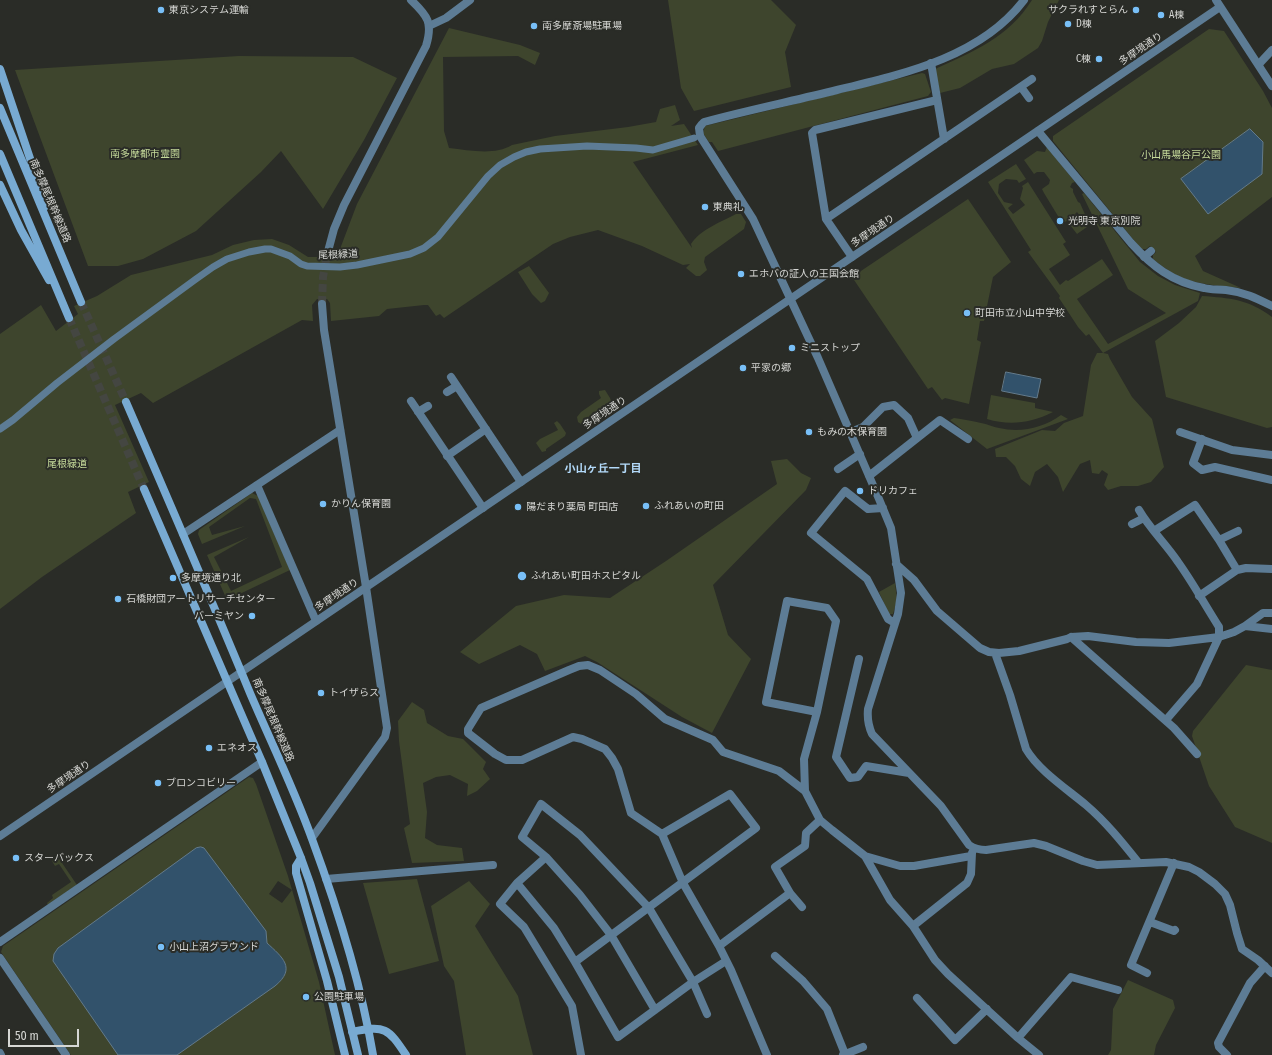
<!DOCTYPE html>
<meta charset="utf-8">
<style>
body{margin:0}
#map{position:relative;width:1272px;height:1055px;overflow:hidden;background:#2a2c27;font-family:"Fira Sans Condensed",sans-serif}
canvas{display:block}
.scale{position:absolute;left:8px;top:1029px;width:71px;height:18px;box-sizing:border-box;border:2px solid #d6d7d4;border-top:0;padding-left:5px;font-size:12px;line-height:14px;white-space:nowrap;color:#d6d7d4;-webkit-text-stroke:3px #2a2c27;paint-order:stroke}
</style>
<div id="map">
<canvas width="1272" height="1055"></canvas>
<div class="scale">50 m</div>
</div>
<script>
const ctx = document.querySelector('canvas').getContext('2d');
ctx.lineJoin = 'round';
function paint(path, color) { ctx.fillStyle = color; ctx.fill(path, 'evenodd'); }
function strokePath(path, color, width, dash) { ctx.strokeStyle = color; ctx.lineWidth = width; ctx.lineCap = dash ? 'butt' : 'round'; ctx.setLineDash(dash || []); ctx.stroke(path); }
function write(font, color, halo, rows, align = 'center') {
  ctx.font = font + ' "Fira Sans Condensed","Noto Sans JP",sans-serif'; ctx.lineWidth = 4; ctx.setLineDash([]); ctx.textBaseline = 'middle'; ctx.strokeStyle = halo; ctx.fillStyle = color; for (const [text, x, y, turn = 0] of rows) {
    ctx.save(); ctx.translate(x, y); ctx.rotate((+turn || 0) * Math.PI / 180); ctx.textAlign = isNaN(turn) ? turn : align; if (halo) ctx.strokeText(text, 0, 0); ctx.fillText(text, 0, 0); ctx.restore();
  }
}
paint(new Path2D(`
 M668,0H771L796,25L785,52L791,87L694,111L681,88Z
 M1032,0H1059L1048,22L1042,41L1038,48L1014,64L992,69L960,88L940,93L935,69C974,51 1008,38 1032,0Z
 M449,28L520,45L540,53L535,65L518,56L443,57L444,131L449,148C469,150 494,156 512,145L555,136L628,127L656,122L660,109L675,105L680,120L671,126L684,124L698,145L633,162L692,248L691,244C701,229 721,222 736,214H741L746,222L744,229L705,257L704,262L707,270L700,276H696L686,268L690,264L683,265L642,246L598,230L570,237L553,244L444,318L440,314L436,316L428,305H424L387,309L379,316L331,321L330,303L327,299H317L312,305L313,321L302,320L153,403L141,393L115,405L149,482L128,492L136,513L42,577L0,609V334L41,305L56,331L78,314L74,306L97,296L131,275L212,255L233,245L254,240L272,239L289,245L308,257H344L340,249L357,204Z
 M1209,29L1224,31L1263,91L1272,108V197L1195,256L1203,271L1241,288C1223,286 1205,285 1188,280C1175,276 1163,267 1153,259V255L1156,252L1150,246L1146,249H1141L1053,141V136Z
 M239,56L353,57L397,78L364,140L323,209L281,151L261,172L196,231L143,259L118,266H88L15,70Z
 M922,73L925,74L931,92L928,96L718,151L712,142H709L703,133L705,126Z
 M1047,147L1075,182L1072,183L1070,187L1073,189V192L1078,202L1080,203L1087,219L1084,221L1077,212L1075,214L1084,224L1086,225L1087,227L1077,234L1067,221L1064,222L1061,221L1044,193L1042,189L1049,184L1050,180L1044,172H1037L1034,174L1024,160L1037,151L1045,152Z
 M1016,164L1026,179L1019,183L1017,180L1006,179L999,184L998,193L1004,202L1013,204L1008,208L1013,214L1025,205L1020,199L1023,188L1022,186L1028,182L1066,242L1063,244L1070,255L1049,269L1060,285L1066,280L1068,281L1102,259L1113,275L1077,299L1108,344L1166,313L1128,289L1082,194L1084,193L1140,262L1158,276L1175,285L1200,293L1198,301L1103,353L1108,354L1110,359L1132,397L1152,419L1164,467L1151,482L1138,486H1121L1108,490L1104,485L1108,474L1102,470L1099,474L1092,473L1090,460L1080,464L1063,492L1058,477L1047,464L1035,472L1030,486L1021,479L1015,466L1006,457H996L995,449L1042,430L1055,431L1064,423L1083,416L1091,365L1097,353H1103L1089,334L1086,336L1078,327L1059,298L1060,296L1028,252L1031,250L988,182Z
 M968,199L1011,262L993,277L984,321H980L977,340L981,342L969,404L945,398L942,400L932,387L928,389L852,277Z
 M529,266L549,293L545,301L541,303L532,294L518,272Z
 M1202,296C1230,298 1248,299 1272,317V427L1267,428L1166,397L1155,341L1179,323L1196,307Z
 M605,390L610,398L612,404L594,417L588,418L581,424L578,422L577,417L581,412L601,398L599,394V391Z
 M991,395L1035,403V408L1053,412C1031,423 1010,426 987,419Z
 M1061,415L1068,419L987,449L950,420L954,418C963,419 972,421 981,423C987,424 993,427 999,428C1021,433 1043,428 1061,415Z
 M557,421L560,424L566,433L565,436L546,449V451L542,452L536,443L540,439L558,430L554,423Z
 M787,459L801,473L811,478L806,490L713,585L728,635L751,659L712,733L682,717L597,662L585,656L545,671L537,654L520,645L479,664L460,652L516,606L564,595L610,598L666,561L777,484L771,461Z
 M252,493L258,496L290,570L227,600L207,555L249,537L214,557L231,591L282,567L256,499L250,498L209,527L212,535L245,526L202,544L198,534L199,530Z
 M895,583L897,600L893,614H889L879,592Z
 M1246,665L1272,670V843L1235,827L1209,786L1192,736L1193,731Z
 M412,702L424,710L427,723L448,736L463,739L486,762L483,769L490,779L477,791L467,796L468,784L450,775L436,777L423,783L427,812L425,838L437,845L462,848L464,861L412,863L404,828L410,824L399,741L398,721Z
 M249,777L253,778L256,784L288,876L319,982L335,1055H71L1,952L3,946ZM278,881L292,890L282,903L269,894Z
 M58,857L77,885L48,905L47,903L53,898L52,895L71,882L59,864L55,866L52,861Z
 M417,879L439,961L389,974L363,883Z
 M469,881L490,904L475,926L518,996L533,1055H466L454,981L444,966L431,906Z
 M1128,980L1173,1000L1175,1008L1156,1045L1154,1055H1108L1111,1050L1113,1009Z`), '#3e452d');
const water = new Path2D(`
 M1250,129L1263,142L1262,174L1208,214L1181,179Z
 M1006,372L1041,379L1037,398L1002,391Z
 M201,847L204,848L266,931L267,943C282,957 297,968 275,986L177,1055H118L53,961L54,954L58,948L196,848Z`);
paint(water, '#32526b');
strokePath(water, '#637a8a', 1);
strokePath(new Path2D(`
 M322,304L323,277L327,255`), '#444641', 8, [8, 4]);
strokePath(new Path2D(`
 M81,302L126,402
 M69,318L144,489`), '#444641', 8, [8, 4]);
strokePath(new Path2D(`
 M0,429L13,420L57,383L114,339L196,279L213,267L227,259L249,252L265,249H271L290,256L301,264L307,266L340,267L357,265L410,254L424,248L438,237L488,176L500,165L514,157L526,152L540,149L587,146L636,148L653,150L694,138`), '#5d7c95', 7);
strokePath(new Path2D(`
 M429,26L446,18L470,0
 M931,63L944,139
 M1259,64L1272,50
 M1021,87L1029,98
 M1038,131L1131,243C1152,266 1172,282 1204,288C1211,290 1218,289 1226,290C1244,292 1256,298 1272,306
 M700,136L753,219L818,358L879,499L891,528L901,593L898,614L868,709C867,719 868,725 872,734L941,806L969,845C975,849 979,850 986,850L1034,843L1046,846L1083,861L1097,865L1166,862L1189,867L1199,872L1215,884L1225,894L1230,905L1237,933L1242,949L1258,960L1272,973
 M826,219L1032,79
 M852,257L826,219L812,133L815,130L937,100
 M1144,257L1151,251
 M451,377L521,482
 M447,392L457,386
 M411,401L483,508
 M418,412L428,406
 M851,432L863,427L883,407L894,405L908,418L917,438
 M1180,432L1232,450L1272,455
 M1202,439L1193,463L1202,470L1215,467L1272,480
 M447,456L486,429
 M838,469L860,454
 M869,476L940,420L968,439
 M257,485L316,621
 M883,508L868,509L845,491L811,533L867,579L888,619L895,623
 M1139,510C1150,529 1166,544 1178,562C1193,583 1205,605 1219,627V637L1197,684L1166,720
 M1132,524L1144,518
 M1154,531L1195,505L1219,540L1237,570
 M183,534L340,430
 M1219,540L1238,531
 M896,564L914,580L937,611L980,648L989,652L999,653L1019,651L1067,639L1071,637L1088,636L1136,642L1169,643L1219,637L1234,632L1245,626L1272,629
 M1199,596L1237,570L1246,568L1272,569
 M1245,626L1263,613H1272
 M1071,637L1174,728L1197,754
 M995,653L1010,695L1026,749C1039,771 1067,789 1086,805C1106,822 1122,842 1138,862
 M859,659L836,757L850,778L858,777L866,766L909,773
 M820,820L832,830L865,856L890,900L913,926L935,960L948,974L1018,1038L1039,1055
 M312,838L385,737L387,728L366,587
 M865,856L900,866H914L971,856
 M546,857L517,883L500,904L524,927L572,1006L581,1055
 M326,879L493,865
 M517,883L554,928L575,962L618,1037L693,982L726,961
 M802,907L790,893L775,867L805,846L806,833L820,820L805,791L804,759L817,712L836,621L827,608L787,601L766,702L817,712
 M1150,922L1174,931L1175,930
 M913,926L967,883L971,874L972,853
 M0,942L262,762
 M719,946L790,893
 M775,956L803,981L827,1009L845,1054
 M0,958L66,1055
 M575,962L756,828L730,794L662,834
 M1147,973L1131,965L1174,863
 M917,998L955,1040L987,1009
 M655,1010L611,935L580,895L546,857L522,837L541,804L580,835L649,908L693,982L707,1014
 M1018,1038L1071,977L1118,990
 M0,1053L1,1055
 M767,1055L731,970L719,946L683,883L662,834L631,813L618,769L612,758L605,749L582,739L573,737L522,760H506L495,754L468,733V729L481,708L569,670L579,666L588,665L600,670L636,694L665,719L713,740L723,752L779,771L805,791
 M843,1055L863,1047
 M1227,1055L1219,1047L1218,1043L1250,983L1265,966`), '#5d7c95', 8);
strokePath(new Path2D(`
 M1216,0L1272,86
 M700,136L699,128L702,124L704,122C748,110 793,101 837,90C903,74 981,57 1024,0
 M327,255L334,229L344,205L426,46C433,23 428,16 411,0
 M322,304L324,330L366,587
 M0,836L1220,7`), '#5d7c95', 8);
strokePath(new Path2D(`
 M0,69L46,206
 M0,108L81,302
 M0,154L69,318
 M0,185L21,230L49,280
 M126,402C168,499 210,596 250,693C271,742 294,789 312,839C337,907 361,983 373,1055
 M144,489L262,762L301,858L310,883L339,977L358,1055
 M301,858L296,866V873L327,981L345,1055
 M352,1032C385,1025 388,1028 406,1055`), '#78aad2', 8);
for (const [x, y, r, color] of [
 [161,10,4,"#78bff7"],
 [1136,10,4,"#78bff7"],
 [1161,15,4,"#78bff7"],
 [1068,24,4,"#78bff7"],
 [534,26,4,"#78bff7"],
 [1099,59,4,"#78bff7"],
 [705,207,4,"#78bff7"],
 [1060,221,4,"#78bff7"],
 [741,274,4,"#78bff7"],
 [967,313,4,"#78bff7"],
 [792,348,4,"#78bff7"],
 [743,368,4,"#78bff7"],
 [809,432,4,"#78bff7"],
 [860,491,4,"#78bff7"],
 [323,504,4,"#78bff7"],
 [646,506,4,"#78bff7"],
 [518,507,4,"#78bff7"],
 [522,576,5,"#78bff7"],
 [173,578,4,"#78bff7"],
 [118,599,4,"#78bff7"],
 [252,616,4,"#78bff7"],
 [321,693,4,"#78bff7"],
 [209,748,4,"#78bff7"],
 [158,783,4,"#78bff7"],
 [16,858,4,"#78bff7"],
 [161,947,4,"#78bff7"],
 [306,997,4,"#78bff7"]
]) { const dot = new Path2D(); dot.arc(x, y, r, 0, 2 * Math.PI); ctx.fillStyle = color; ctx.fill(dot); strokePath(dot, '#2a2c27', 1.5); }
write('10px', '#d6d7d4', '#2a2c27', [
 ["東京システム運輸",169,10],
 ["サクラれすとらん",1128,10,"right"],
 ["A棟",1169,15],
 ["D棟",1076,24],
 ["南多摩斎場駐車場",542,26],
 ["C棟",1091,59,"right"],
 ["東典礼",713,207],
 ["光明寺 東京別院",1068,221],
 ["エホバの証人の王国会館",749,274],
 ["町田市立小山中学校",975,313],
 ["ミニストップ",800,348],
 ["平家の郷",751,368],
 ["もみの木保育園",817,432],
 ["ドリカフェ",868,491],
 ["かりん保育園",331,504],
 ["ふれあいの町田",654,506],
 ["陽だまり薬局 町田店",526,507],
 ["ふれあい町田ホスピタル",531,576],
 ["多摩境通り北",181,578],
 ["石橋財団アートリサーチセンター",126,599],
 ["バーミヤン",244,616,"right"],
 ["トイザらス",329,693],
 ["エネオス",217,748],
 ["ブロンコビリー",166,783],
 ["スターバックス",24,858],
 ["小山上沼グラウンド",169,947],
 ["公園駐車場",314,997]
], 'left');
write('10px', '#d6d7d4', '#2a2c27', [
 ["多摩境通り",1141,49,-34],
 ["南多摩尾根幹線道路",50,201,67],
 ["多摩境通り",873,231,-34],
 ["尾根緑道",338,255,-3],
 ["多摩境通り",605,413,-34],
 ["多摩境通り",337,595,-34],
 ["南多摩尾根幹線道路",273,720,67],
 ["多摩境通り",69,777,-34]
]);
write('10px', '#c5da9a', '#2a2c27', [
 ["南多摩都市霊園",145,154],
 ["小山馬場谷戸公園",1181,155],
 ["尾根緑道",67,464]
]);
write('bold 11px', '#b3dafa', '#2a2c27', [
 ["小山ヶ丘一丁目",603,469]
]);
</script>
